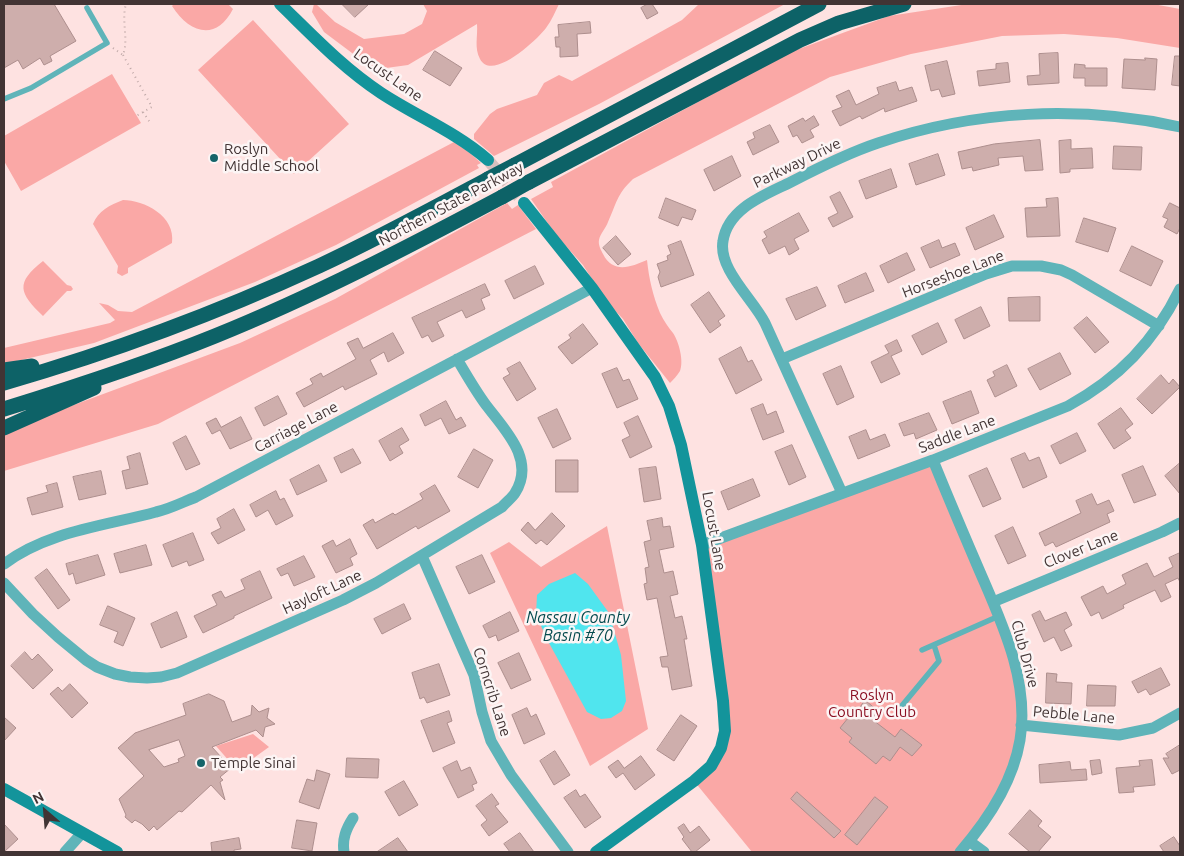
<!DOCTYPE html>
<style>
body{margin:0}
#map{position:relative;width:1184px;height:856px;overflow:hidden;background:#fee2e1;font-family:Ubuntu,sans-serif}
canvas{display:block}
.frame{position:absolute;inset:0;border:5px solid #423434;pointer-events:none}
.north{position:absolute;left:20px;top:786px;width:50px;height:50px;-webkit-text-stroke:4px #fcf5f5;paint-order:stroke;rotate:333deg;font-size:14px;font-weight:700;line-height:20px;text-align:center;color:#423434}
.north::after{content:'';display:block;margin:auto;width:18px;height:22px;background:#423434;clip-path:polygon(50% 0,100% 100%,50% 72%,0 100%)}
</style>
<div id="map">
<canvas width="1184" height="856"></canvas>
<div class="frame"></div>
<div class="north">N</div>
</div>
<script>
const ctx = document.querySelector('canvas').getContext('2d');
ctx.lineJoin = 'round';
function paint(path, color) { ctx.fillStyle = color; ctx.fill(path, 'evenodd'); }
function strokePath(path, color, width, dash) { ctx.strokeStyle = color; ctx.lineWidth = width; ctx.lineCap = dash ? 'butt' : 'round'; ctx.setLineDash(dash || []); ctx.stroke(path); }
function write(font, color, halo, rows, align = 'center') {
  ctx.font = font + ' Ubuntu,sans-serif'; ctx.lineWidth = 5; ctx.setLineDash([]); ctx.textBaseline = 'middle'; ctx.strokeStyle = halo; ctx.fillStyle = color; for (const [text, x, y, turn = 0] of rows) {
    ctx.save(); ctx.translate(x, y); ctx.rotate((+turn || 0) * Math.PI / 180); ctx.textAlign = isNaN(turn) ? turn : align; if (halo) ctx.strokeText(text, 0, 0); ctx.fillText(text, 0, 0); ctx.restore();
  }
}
paint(new Path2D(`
 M174,4H228L233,9C216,42 189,33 172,6Z
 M314,4H316L335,22L364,39L404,34L422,24L427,11L423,4H559C555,12 552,20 546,28C537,40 492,82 480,59C474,48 478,36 477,24L408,65L386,68L368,65L324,32L312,12Z
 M699,4H785L599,104L494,156L474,139V134L490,114L497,109L537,95L544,83L559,75L572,81L682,20Z
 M968,4H1153L1180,9V48L1117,38L1064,34L1002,36L911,54L830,77L633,179C616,195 617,203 608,222C606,228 600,234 599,240C598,245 601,250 603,254C613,274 631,267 647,260C649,279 653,296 660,313C664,321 668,327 673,333C679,342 684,361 680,371C677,376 673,380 670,383L638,343L623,319L606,301L583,265L556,235L531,199L553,187L551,182L788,53L889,16Z
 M253,20L349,124L294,174L198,70Z
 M112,74L141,123L21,191L4,161V136Z
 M454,142L470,153L481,163L477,165L479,168L336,245L255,282L94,343L4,364V348L110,323L115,320L99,303L108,305L118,311L132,312Z
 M123,200C144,200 176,216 172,243L128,268V273L122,276L117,273L118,266L93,224C98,211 110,205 123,200Z
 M507,203L512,209L518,205L536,229L158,424L4,471V431L240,343L335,299Z
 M43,261L67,285L71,286L73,289L71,291H67L43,316C19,293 15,283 43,261Z
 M934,460L1003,627L1022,702L1014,763L960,852H752L694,781L711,765L725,731L702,545Z
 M607,526L648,729L590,766L490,553L509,542L541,567Z
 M253,734L269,747L237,770L216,746Z`), '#faa8a6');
paint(new Path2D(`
 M575,573L588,584L609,613L621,655L626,701L622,711L611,718L601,719L587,712L549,643L536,615L537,595L549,584Z`), '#50e5ee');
const building = new Path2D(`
 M4,4H54L76,41L50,56L52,61L44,65L40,58L23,69L18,60L4,68Z
 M342,4H369L355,17Z
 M648,4H652L658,13L647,19L641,8Z
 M590,22L591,33L577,34L578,56L560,57V47H556L555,37H559L558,25Z
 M435,51L462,68L450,86L423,70Z
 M1058,53L1059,83L1028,85L1027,76L1040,75L1039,54Z
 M1175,56H1180V86L1172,85Z
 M1145,58L1157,59L1155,90L1122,88L1124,59L1145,60Z
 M947,61L955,94L942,97L939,89L931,91L925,66Z
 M1008,63L1010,82L979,86L977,71L996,69V64Z
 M1075,64L1085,65V68H1107V86H1085V78H1074Z
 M896,82L899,91L912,87L917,101L885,112L884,108L862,119L860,116L840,126L832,111L842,107L836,96L849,90L856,105L879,94L877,88Z
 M814,116L819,125L810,130L814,137L802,143L797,135L793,137L788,126L803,118L805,121Z
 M770,125L779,142L753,155L747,142L755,138L753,133Z
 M1040,140L1043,170L1025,171L1023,156L998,158L999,165L973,171L972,167L962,169L958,152L994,144Z
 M1071,140V149L1092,148L1093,168L1070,169V172L1060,173L1059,141Z
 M1114,146L1142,147L1141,170L1113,169Z
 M938,154L945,175L916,185L909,164Z
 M732,156L741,176L714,191L704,170Z
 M891,169L897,187L866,199L859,181Z
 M840,192L853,217L833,227L828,218L838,213L830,197Z
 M666,198L696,210L692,220L682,217L678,226L659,218Z
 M1058,198L1060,236L1027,237L1025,208L1047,207L1046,199Z
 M1170,203L1180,208V228L1177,234L1164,227L1168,219L1163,217Z
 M799,213L809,231L794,239L799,249L789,255L785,246L769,254L762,240L767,237L764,232Z
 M994,215L1004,237L975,250L966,228Z
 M1084,218L1116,228L1108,252L1076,242Z
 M616,236L631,254L618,265L603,248Z
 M939,240L942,248L955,243L960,255L930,268L921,248Z
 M681,241L694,275L661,287L658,277L660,272L657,264L668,260L667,256L671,254L668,246Z
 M1132,246L1163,261L1151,286L1120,271Z
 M907,253L915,270L888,283L880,266Z
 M535,266L544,284L514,299L505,281Z
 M866,273L874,291L845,303L838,286Z
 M485,284L490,295L481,299L485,309L466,318L462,310L437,322L444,336L432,342L428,335L422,338L412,318Z
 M817,287L826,306L796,320L786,299Z
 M709,292L725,316L718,321L721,325L710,333L691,305Z
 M1040,297V321H1009L1008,298Z
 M981,307L990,326L964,339L955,320Z
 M1087,317L1109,342L1095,353L1074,328Z
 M938,323L947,342L922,355L912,336Z
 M583,324L598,344L572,364L558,347L571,338L569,335Z
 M393,333L404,353L388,362L384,352L370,360L377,374L345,390L343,386L304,407L296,393L313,384L310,379L321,373L323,377L356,359L347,343L358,338L363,348Z
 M897,340L902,351L891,356L900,374L881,383L871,362L889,353L885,346Z
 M741,347L748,362L752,360L762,380L736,394L719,359Z
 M1060,353L1071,374L1040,390L1028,369Z
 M520,362L536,389L517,401L503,378L510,374L507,369Z
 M1007,365L1017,386L995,397L987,380L995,376L993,372Z
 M841,366L854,397L837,405L823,374Z
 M617,368L623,381L629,379L638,399L617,408L602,374Z
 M1161,375L1169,384L1173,379L1180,387L1152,414L1137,399Z
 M971,391L979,413L952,424L943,402Z
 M278,396L287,414L264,426L255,408Z
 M446,401L456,420L461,417L466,426L449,434L441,418L425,426L420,415Z
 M763,404L767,415L776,411L784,432L763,440L751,409Z
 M1121,408L1133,424L1125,430L1131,438L1114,449L1098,424Z
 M557,409L571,439L553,448L538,418Z
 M929,413L937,430L916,439L914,433L904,436L899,424Z
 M638,416L652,447L630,458L622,440L630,436L624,423Z
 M241,417L252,439L230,449L220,430L212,434L206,423L216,418L221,427Z
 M402,428L409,440L399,446L403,453L390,461L379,441Z
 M866,430L870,440L885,434L890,446L858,459L849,437Z
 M1077,433L1086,451L1060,464L1051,446Z
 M186,436L200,464L186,470L173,443Z
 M792,445L806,477L789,485L775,452Z
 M353,449L361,463L341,473L334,458Z
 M474,449L493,460L478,488L458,477Z
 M140,453L148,484L126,489L122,471L130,469L127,457Z
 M1025,453L1029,461L1039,457L1047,477L1023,488L1011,459Z
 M556,460H578V492H556Z
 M1180,463V494L1165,476Z
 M319,465L327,481L297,495L290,480Z
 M1143,466L1156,495L1134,503L1122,475Z
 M656,467L661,499L644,502L639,469Z
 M987,468L1001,499L983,507L969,476Z
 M101,471L106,494L79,500L73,477Z
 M753,479L760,496L728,510L721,492Z
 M57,483L63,507L32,515L27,498L48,492L46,486Z
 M435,485L450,511L418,529L416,526L377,549L363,525L373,519L375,523L393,513L395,515L423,499L420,494Z
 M276,491L280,500L284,498L293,516L276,525L268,510L256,517L250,505Z
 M1092,494L1097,505L1109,500L1114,511L1107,514L1110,522L1056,547L1053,542L1045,546L1039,533L1081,513L1076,501Z
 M234,509L245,530L218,544L211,533L221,528L217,519Z
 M552,513L565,526L547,545L541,540L536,544L521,530L528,522L535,530Z
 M662,518L663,527L670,526L674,547L659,550L664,573L673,571L678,594L670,596L675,618L682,616L687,639H684L692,686L672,690L668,667H662L660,657L668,656L657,598L647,600L644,584L647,583L645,568L649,567L644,542L651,540L647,521Z
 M1013,527L1026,556L1008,564L995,536Z
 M193,533L204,560L189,566L187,561L172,567L163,545Z
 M350,539L357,554L350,558L353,565L336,573L322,546L333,540L336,546Z
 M146,545L152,565L120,573L114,554Z
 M1180,553V582L1178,578L1165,584L1171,597L1161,602L1155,590L1123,605L1124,608L1102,619L1099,612L1091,616L1081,597L1103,586L1107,594L1126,584L1122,575L1147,563L1154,577L1173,567L1169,558Z
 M98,555L105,575L76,584L73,573L69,575L66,564Z
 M482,555L495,582L469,594L456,567Z
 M304,556L315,577L294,586L288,573L281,576L277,569Z
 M47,569L70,600L58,609L35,578Z
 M260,571L272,598L234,616V618L203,633L194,616L217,605L212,595L221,591L225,598L245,589L241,580Z
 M404,604L411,619L382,634L374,619Z
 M108,606L135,618L123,646L114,642L118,632L100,625Z
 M1040,611L1045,621L1066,612L1072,625L1064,630L1072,646L1061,651L1054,637L1044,642L1032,615Z
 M177,612L187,637L161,648L151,624Z
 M510,612L519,631L498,641L496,635L489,638L483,626Z
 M25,652L32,660L38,654L53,670L33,689L11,666Z
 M519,653L531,680L511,689L498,663Z
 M439,664L450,695L427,703L424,697L420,699L412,673Z
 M1161,668L1170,685L1150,695L1146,689L1138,693L1132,682Z
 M1047,673L1057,674L1056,682L1072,683L1071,704L1046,703Z
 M70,684L88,703L72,718L50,694L58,687L62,691Z
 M1088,685L1116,686L1115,706H1087Z
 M209,694L224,701L232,722L251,715L252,705L259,712L269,708L267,718L275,724L265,727L263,737L256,730L212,747L231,768L220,777L223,780L220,782L225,800L211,785L182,812L179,811L157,830L154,826L149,831L142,824L135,820L132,823L125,817L126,815L119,799L144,776L118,748L135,733L186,715L183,704ZM179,740L185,756L178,759L179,762L164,767L149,750Z
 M865,700L879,712L873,720L895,737L901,729L922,745L912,756L900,747L890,761L883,756L876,764L849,742L852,738L840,728L856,708L858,710Z
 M527,708L531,717L536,714L545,734L524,744L512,715Z
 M449,711L452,721L447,723L455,743L433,752L421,721Z
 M681,715L697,726L674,761L657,750Z
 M4,717L16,728L4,741Z
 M1180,745V770L1172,774L1163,758H1169L1166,754Z
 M555,751L570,775L554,785L540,761Z
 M641,756L655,775L635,790L623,773L616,778L608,767L618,760L624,768Z
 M347,758L379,759L378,778L346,777Z
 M1100,760L1102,773L1092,775L1090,761Z
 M1152,760L1155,785L1133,787L1134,792L1119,793L1116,768L1140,766L1139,761Z
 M457,761L461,771L470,767L477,783L472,785L474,790L458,798L443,768Z
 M1070,762L1071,770L1086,769L1087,780L1040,783L1039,765Z
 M317,770L330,774L319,809L299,802L307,779L314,781Z
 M404,781L418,805L399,816L385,792Z
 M576,790L580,797L585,794L601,817L585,828L564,798Z
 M797,792L841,831L834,838L791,799Z
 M492,794L499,804L495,806L508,822L489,836L481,825L487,820L476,806Z
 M875,797L888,807L857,845L845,835Z
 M1030,810L1042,821L1038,826L1051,837L1038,852H1030L1009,834Z
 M297,820L317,823L312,851L292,848Z
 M4,824L18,839L4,852Z
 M684,824L690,833L699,826L710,840L695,852H692L682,839L684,837L678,828Z
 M520,833L534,852H510L504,844Z
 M1174,837L1180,846V852H1164L1160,846Z
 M239,838L241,849L234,850V852H212L211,843Z
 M398,838L408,852H377Z`);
paint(building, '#ceaeac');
strokePath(building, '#ad8e8d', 1);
strokePath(new Path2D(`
 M488,160L524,203`), '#d8bfbe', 12, [12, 6]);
strokePath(new Path2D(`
 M113,48L123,55C129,39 121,21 126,4
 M123,55L152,107L136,116
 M143,112L151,124`), '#c1aaa9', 2, [1, 4]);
strokePath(new Path2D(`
 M4,99L31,88L107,43L87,8
 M922,650L999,616
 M900,708L939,661L934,645`), '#5fb4b9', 5.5);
strokePath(new Path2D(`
 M782,359L986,274L1012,266H1041L1061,270L1072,275L1159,326
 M933,460C947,495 962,530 977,565C1000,619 1030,679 1020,740C1013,782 987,821 960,852
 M842,493L765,323C753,299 718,269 723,241C728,208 765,195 791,182C820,167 848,153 878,143C975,110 1080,105 1180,127
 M702,545L933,460L1068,406C1119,378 1154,342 1180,289
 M422,556L474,675L482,712L491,741L511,775L568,852
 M4,564C48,531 105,526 156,512C170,509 183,502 196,497L592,288
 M4,583L33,614L58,637L86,660L97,667L115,674L130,677L147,678L161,677L177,673L343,600L376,583L502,507C506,502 512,498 515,493C536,460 505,430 486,405C475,390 466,374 457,359
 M993,602L1162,532L1180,523
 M1021,725L1119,735L1153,728L1180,713
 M969,841L984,852
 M65,852L82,833
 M344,852C342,839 346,829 353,818`), '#5fb4b9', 11);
strokePath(new Path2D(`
 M280,4C312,35 343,68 381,93C416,116 456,132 488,160
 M524,203L592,288L655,377L669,406L681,445L702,545L723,701L725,731L721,748L711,766L694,781L596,852
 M4,789L117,852`), '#13949b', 12);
strokePath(new Path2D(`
 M515,165L819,4
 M529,182L800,40L839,23L904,4
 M4,370L32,366
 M4,383C112,352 217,313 319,266C377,239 432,209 488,179
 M4,409C75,387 146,364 215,336C314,296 408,247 502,197
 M4,428L94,388`), '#0d6267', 15);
strokePath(new Path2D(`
 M488,179L515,165
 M502,197L529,182`), '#0d6267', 15);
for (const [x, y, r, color] of [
 [214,158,5,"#156469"],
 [201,763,5,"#156469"]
]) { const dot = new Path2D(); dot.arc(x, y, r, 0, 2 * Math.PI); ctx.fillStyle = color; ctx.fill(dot); strokePath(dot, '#fcf5f5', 2); }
write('15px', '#423434', '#fcf5f5', [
 ["Locust Lane",388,75,35],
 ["Parkway Drive",797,163,-26],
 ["Northern State Parkway",451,204,-28],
 ["Horseshoe Lane",953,274,-21],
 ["Carriage Lane",296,427,-28],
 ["Saddle Lane",957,434,-21],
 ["Locust Lane",714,531,80],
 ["Clover Lane",1081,549,-22],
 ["Hayloft Lane",322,592,-25],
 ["Club Drive",1025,654,75],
 ["Corncrib Lane",492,692,72],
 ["Pebble Lane",1074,715,5]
]);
write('15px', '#423434', '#fcf5f5', [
 ["Roslyn",224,149],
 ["Middle School",224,166],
 ["Temple Sinai",211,763]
], 'left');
write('15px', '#8b1023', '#fcf5f5', [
 ["Roslyn",872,695],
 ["Country Club",872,712]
]);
write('italic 16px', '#044a4e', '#fcf5f5', [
 ["Nassau County",578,618],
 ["Basin #70",578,636]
]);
</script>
